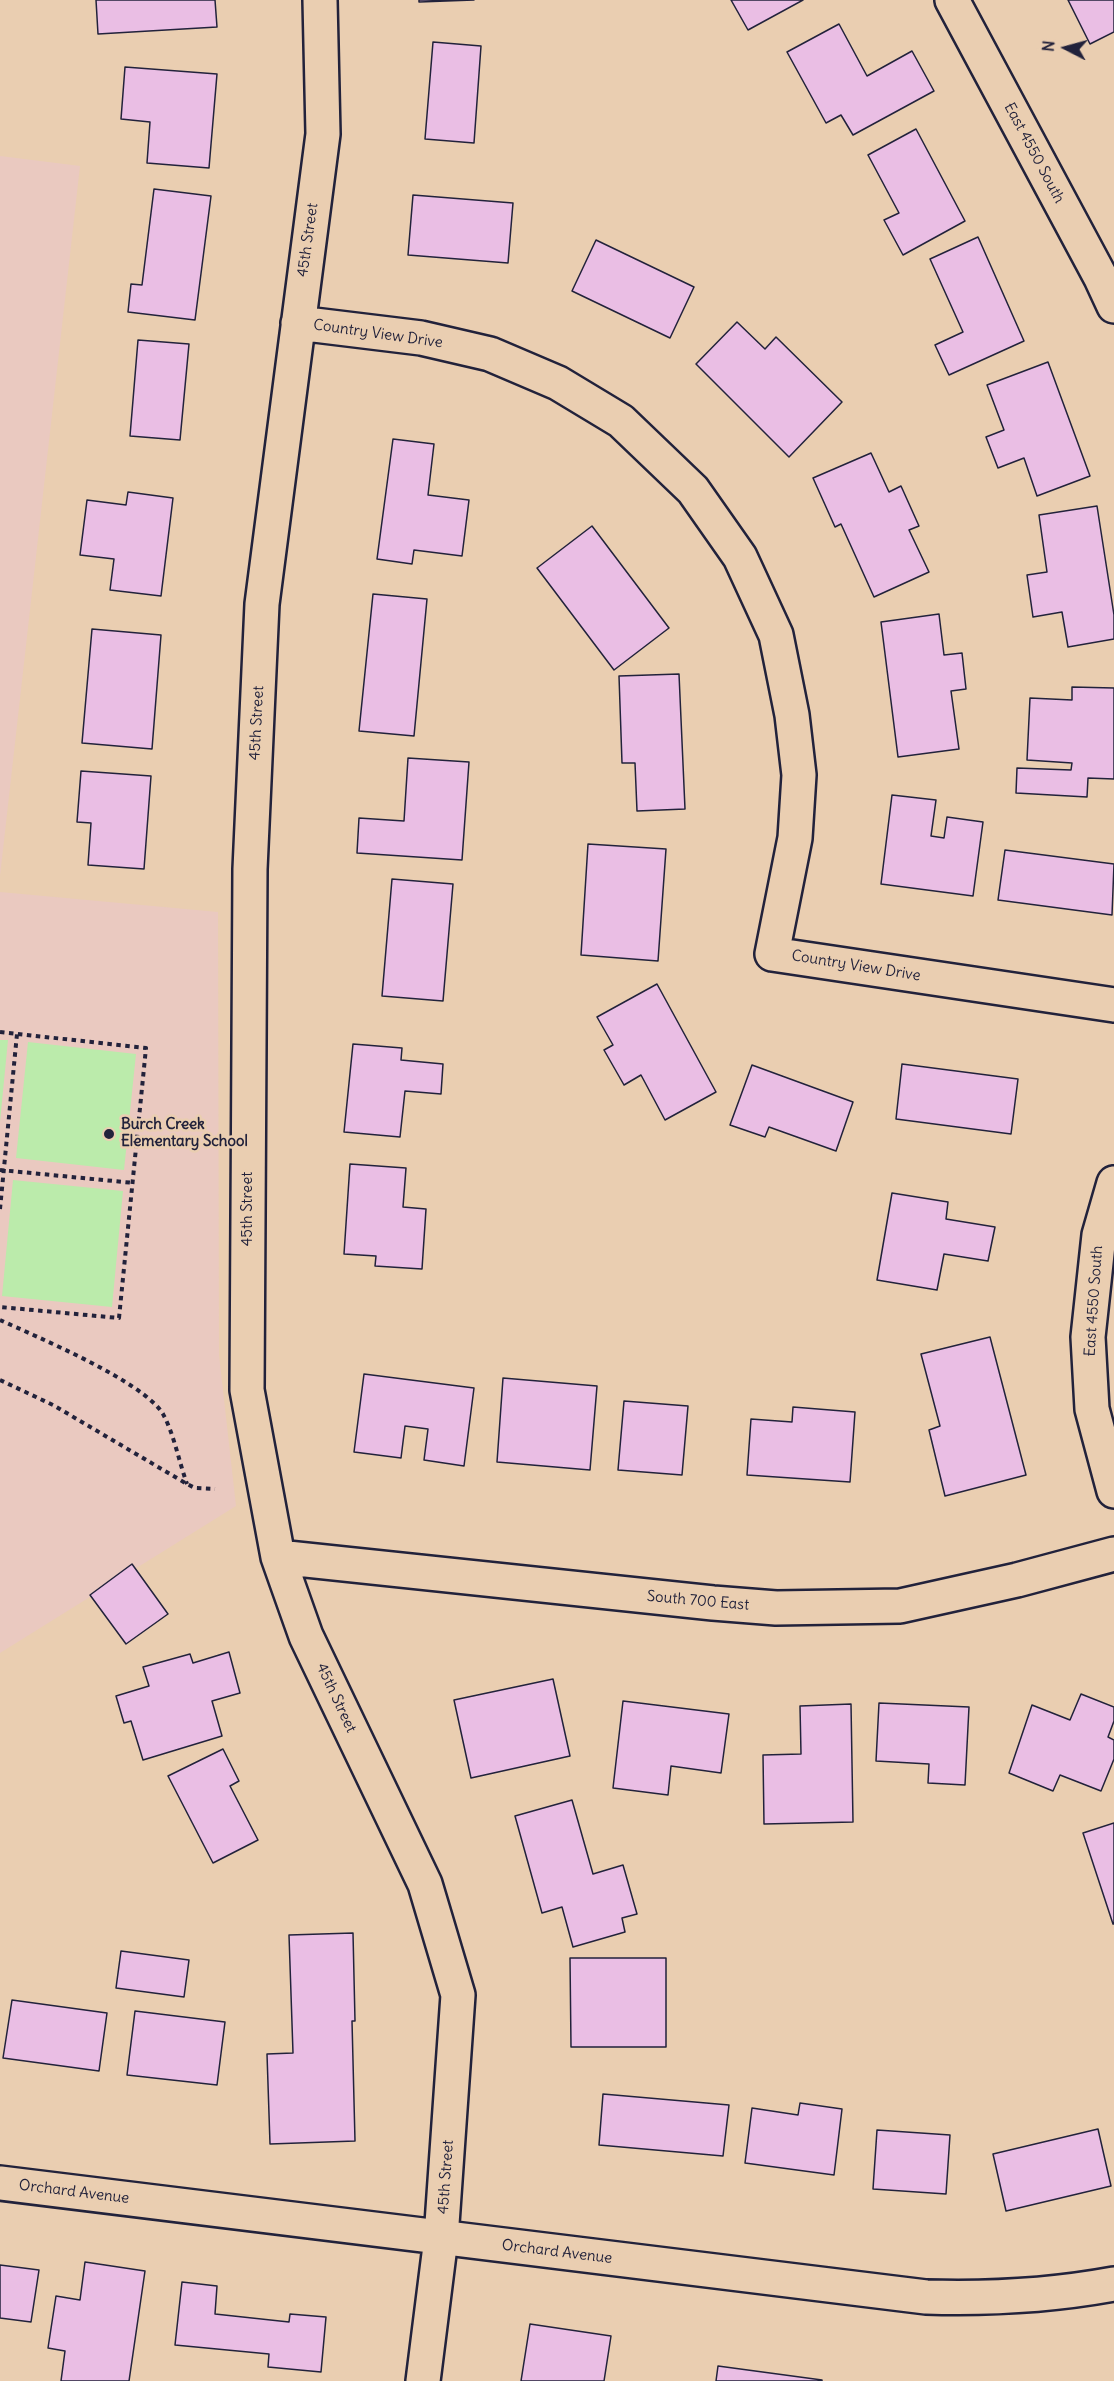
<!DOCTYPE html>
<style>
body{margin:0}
#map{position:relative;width:1114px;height:2381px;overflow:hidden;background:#eaceb1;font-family:Delius,sans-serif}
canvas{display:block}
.north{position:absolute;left:1036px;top:18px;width:60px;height:60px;-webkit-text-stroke:4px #eaceb1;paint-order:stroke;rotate:276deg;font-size:16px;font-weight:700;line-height:24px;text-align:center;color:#22223b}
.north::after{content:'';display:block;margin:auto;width:21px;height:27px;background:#22223b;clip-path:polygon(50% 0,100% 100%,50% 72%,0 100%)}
</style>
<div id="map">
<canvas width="1114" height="2381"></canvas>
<div class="north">N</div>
</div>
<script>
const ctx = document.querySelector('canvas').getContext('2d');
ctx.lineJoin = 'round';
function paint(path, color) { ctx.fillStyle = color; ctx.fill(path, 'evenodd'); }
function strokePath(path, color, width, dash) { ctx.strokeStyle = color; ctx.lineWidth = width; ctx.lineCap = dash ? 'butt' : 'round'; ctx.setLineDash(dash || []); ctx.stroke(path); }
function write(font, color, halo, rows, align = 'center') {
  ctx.font = font + ' Delius,sans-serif'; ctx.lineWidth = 5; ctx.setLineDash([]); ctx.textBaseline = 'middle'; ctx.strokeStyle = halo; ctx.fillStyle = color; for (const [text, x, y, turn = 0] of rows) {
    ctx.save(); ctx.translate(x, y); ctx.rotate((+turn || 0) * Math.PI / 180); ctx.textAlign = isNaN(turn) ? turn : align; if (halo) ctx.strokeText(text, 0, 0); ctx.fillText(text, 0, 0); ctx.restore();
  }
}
paint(new Path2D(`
 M0,156L80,166L0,876Z
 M0,892L218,912L219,1355L236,1506L0,1653Z`), '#eac9c0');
paint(new Path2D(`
 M0,1040H8L0,1122Z
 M28,1042L136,1054L124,1170L16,1158Z
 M13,1180L123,1191L112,1307L2,1296Z`), '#bbebab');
const building = new Path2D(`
 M96,0H215L217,27L98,34Z
 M419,0H474L419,2Z
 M731,0H803L748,30Z
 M1068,0H1114V32L1090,44Z
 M839,24L867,76L912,51L934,91L853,135L841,115L826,123L787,52Z
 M433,42L481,46L474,143L425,139Z
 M125,67L217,74L209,168L147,163L150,122L121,119Z
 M916,129L965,221L903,255L884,220L899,213L868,155Z
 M154,189L211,196L195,320L128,312L131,284L142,285Z
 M413,195L513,203L508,263L408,255Z
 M978,237L1024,341L949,375L935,345L963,332L930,259Z
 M596,240L694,287L670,338L572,291Z
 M737,322L765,349L776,337L842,402L789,457L696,364Z
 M138,340L189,344L180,440L130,436Z
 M1048,362L1090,476L1037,496L1024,458L998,468L986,437L1004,430L987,385Z
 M393,439L434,444L428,495L469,500L462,556L414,550L412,564L377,559Z
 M871,453L889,492L901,486L919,526L909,530L929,572L874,597L841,524L835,527L813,478Z
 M128,492L173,498L161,596L110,590L114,559L80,555L87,500L126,505Z
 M1097,506L1114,615V639L1068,647L1062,612L1033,617L1027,575L1047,572L1039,515Z
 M592,526L669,628L614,670L537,568Z
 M373,594L427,599L414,736L359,731Z
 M939,614L944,655L962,653L966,689L951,691L959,749L898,757L881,622Z
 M92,629L161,635L152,749L82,743Z
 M679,674L685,809L637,811L635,763H622L619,676Z
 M1072,687L1114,688V779L1088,778L1087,797L1016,793L1017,768L1071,770L1072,763L1027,760L1030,698L1072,700Z
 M408,758L469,762L462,860L357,853L359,818L404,821Z
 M81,771L151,776L144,869L88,865L91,823L77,822Z
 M892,795L936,800L931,836L944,838L947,817L983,822L973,896L881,884Z
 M588,844L666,849L658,961L581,955Z
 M1005,850L1114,864L1112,915L998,900Z
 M392,879L453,884L443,1001L382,996Z
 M657,984L716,1092L665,1120L641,1075L624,1085L604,1050L613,1045L597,1017Z
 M353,1044L402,1048L401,1060L443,1064L441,1094L405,1091L400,1137L344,1132Z
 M902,1064L1018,1079L1011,1134L896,1119Z
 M752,1065L853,1102L836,1151L769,1127L765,1137L730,1125Z
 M350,1164L406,1168L403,1207L426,1209L422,1269L375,1266L376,1256L344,1254Z
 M892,1193L948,1202L946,1219L995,1227L988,1261L944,1254L937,1290L877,1280Z
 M990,1337L1026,1475L945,1496L929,1430L940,1426L921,1354Z
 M364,1374L474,1388L464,1466L424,1460L428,1429L405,1426L401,1458L354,1452Z
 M503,1378L597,1386L590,1470L497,1462Z
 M624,1401L688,1406L682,1475L618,1470Z
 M793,1407L855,1412L850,1482L747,1475L751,1419L792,1422Z
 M132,1564L168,1614L126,1644L90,1595Z
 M229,1652L240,1693L212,1701L222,1736L143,1760L131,1721L124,1723L116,1696L149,1686L143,1667L190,1654L193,1663Z
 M553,1679L570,1756L471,1778L454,1700Z
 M1081,1694L1114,1707V1721L1108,1737L1114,1740V1759L1101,1791L1060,1775L1053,1791L1009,1773L1032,1705L1070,1720Z
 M623,1701L729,1714L721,1773L671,1766L668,1795L613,1788Z
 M879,1703L969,1707L965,1785L928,1783L929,1764L876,1761Z
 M851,1704L853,1822L764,1824L763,1755L801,1754L800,1706Z
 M223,1749L239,1781L230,1786L258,1840L213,1863L168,1776Z
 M572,1800L593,1874L623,1865L637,1914L622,1918L625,1932L573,1947L562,1907L542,1913L515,1816Z
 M1114,1823V1924H1113L1083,1833Z
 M353,1933L355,2021H352L355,2141L270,2144L267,2054L293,2053L289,1935Z
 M121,1951L189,1960L184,1997L116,1988Z
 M570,1958H666V2047H571Z
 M12,2000L107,2013L99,2071L3,2058Z
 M135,2011L225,2022L217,2085L127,2075Z
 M603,2094L729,2105L723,2156L599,2145Z
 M800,2103L842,2109L834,2175L745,2163L752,2108L798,2115Z
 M1098,2129L1111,2186L1006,2211L993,2154Z
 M877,2130L950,2135L946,2194L873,2189Z
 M85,2262L145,2271L129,2381H61L65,2351L48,2348L56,2296L80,2300Z
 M0,2265L39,2270L31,2322L0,2318Z
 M182,2282L217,2286L215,2314L289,2322L290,2314L326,2317L321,2372L268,2367L269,2354L175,2345Z
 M530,2324L611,2336L604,2381H521Z
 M718,2366L822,2380V2381H716Z`);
paint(building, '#eabee4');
strokePath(building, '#22223b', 1.5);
const minor = new Path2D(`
 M320,0L323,134L262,604L250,869L247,1390L278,1557L306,1636L425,1884L458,1995L441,2238L423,2381
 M952,0L1101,278L1114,306
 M298,323L421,338L490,354L558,383L621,421L693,490L740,557L776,635L792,715L799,775L795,838L772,954L1114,1005
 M1114,1183L1099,1235L1088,1337L1092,1409L1114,1491
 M278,1557L713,1603L776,1608L900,1606L1017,1580L1114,1554
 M0,2183L926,2297C991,2299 1049,2296 1114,2284`);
strokePath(minor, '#22223b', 38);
strokePath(new Path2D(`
 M0,1032L146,1048L119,1318L0,1307
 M0,1170L134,1183
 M0,1209L17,1034
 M0,1320C37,1337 143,1381 163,1414C174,1434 179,1462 187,1484
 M0,1380L53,1405L187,1484L195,1488L215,1489`), '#22223b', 4, [4.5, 4.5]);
strokePath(minor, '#eaceb1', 33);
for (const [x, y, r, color] of [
 [109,1134,6,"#22223b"]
]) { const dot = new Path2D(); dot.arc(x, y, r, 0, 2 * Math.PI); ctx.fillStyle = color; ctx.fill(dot); strokePath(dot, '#eaceb1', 2); }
write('15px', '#22223b', '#eaceb1', [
 ["East 4550 South",1034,153,62],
 ["45th Street",308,240,-82],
 ["Country View Drive",378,334,8],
 ["45th Street",257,723,-87],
 ["Country View Drive",856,966,9],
 ["45th Street",248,1209,-90],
 ["East 4550 South",1094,1301,-86],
 ["South 700 East",698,1601,5],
 ["45th Street",336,1698,65],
 ["45th Street",446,2177,-86],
 ["Orchard Avenue",74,2192,7],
 ["Orchard Avenue",557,2252,7]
]);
write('bold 15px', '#22223b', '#eaceb1', [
 ["Burch Creek",121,1125],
 ["Elementary School",121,1142]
], 'left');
</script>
